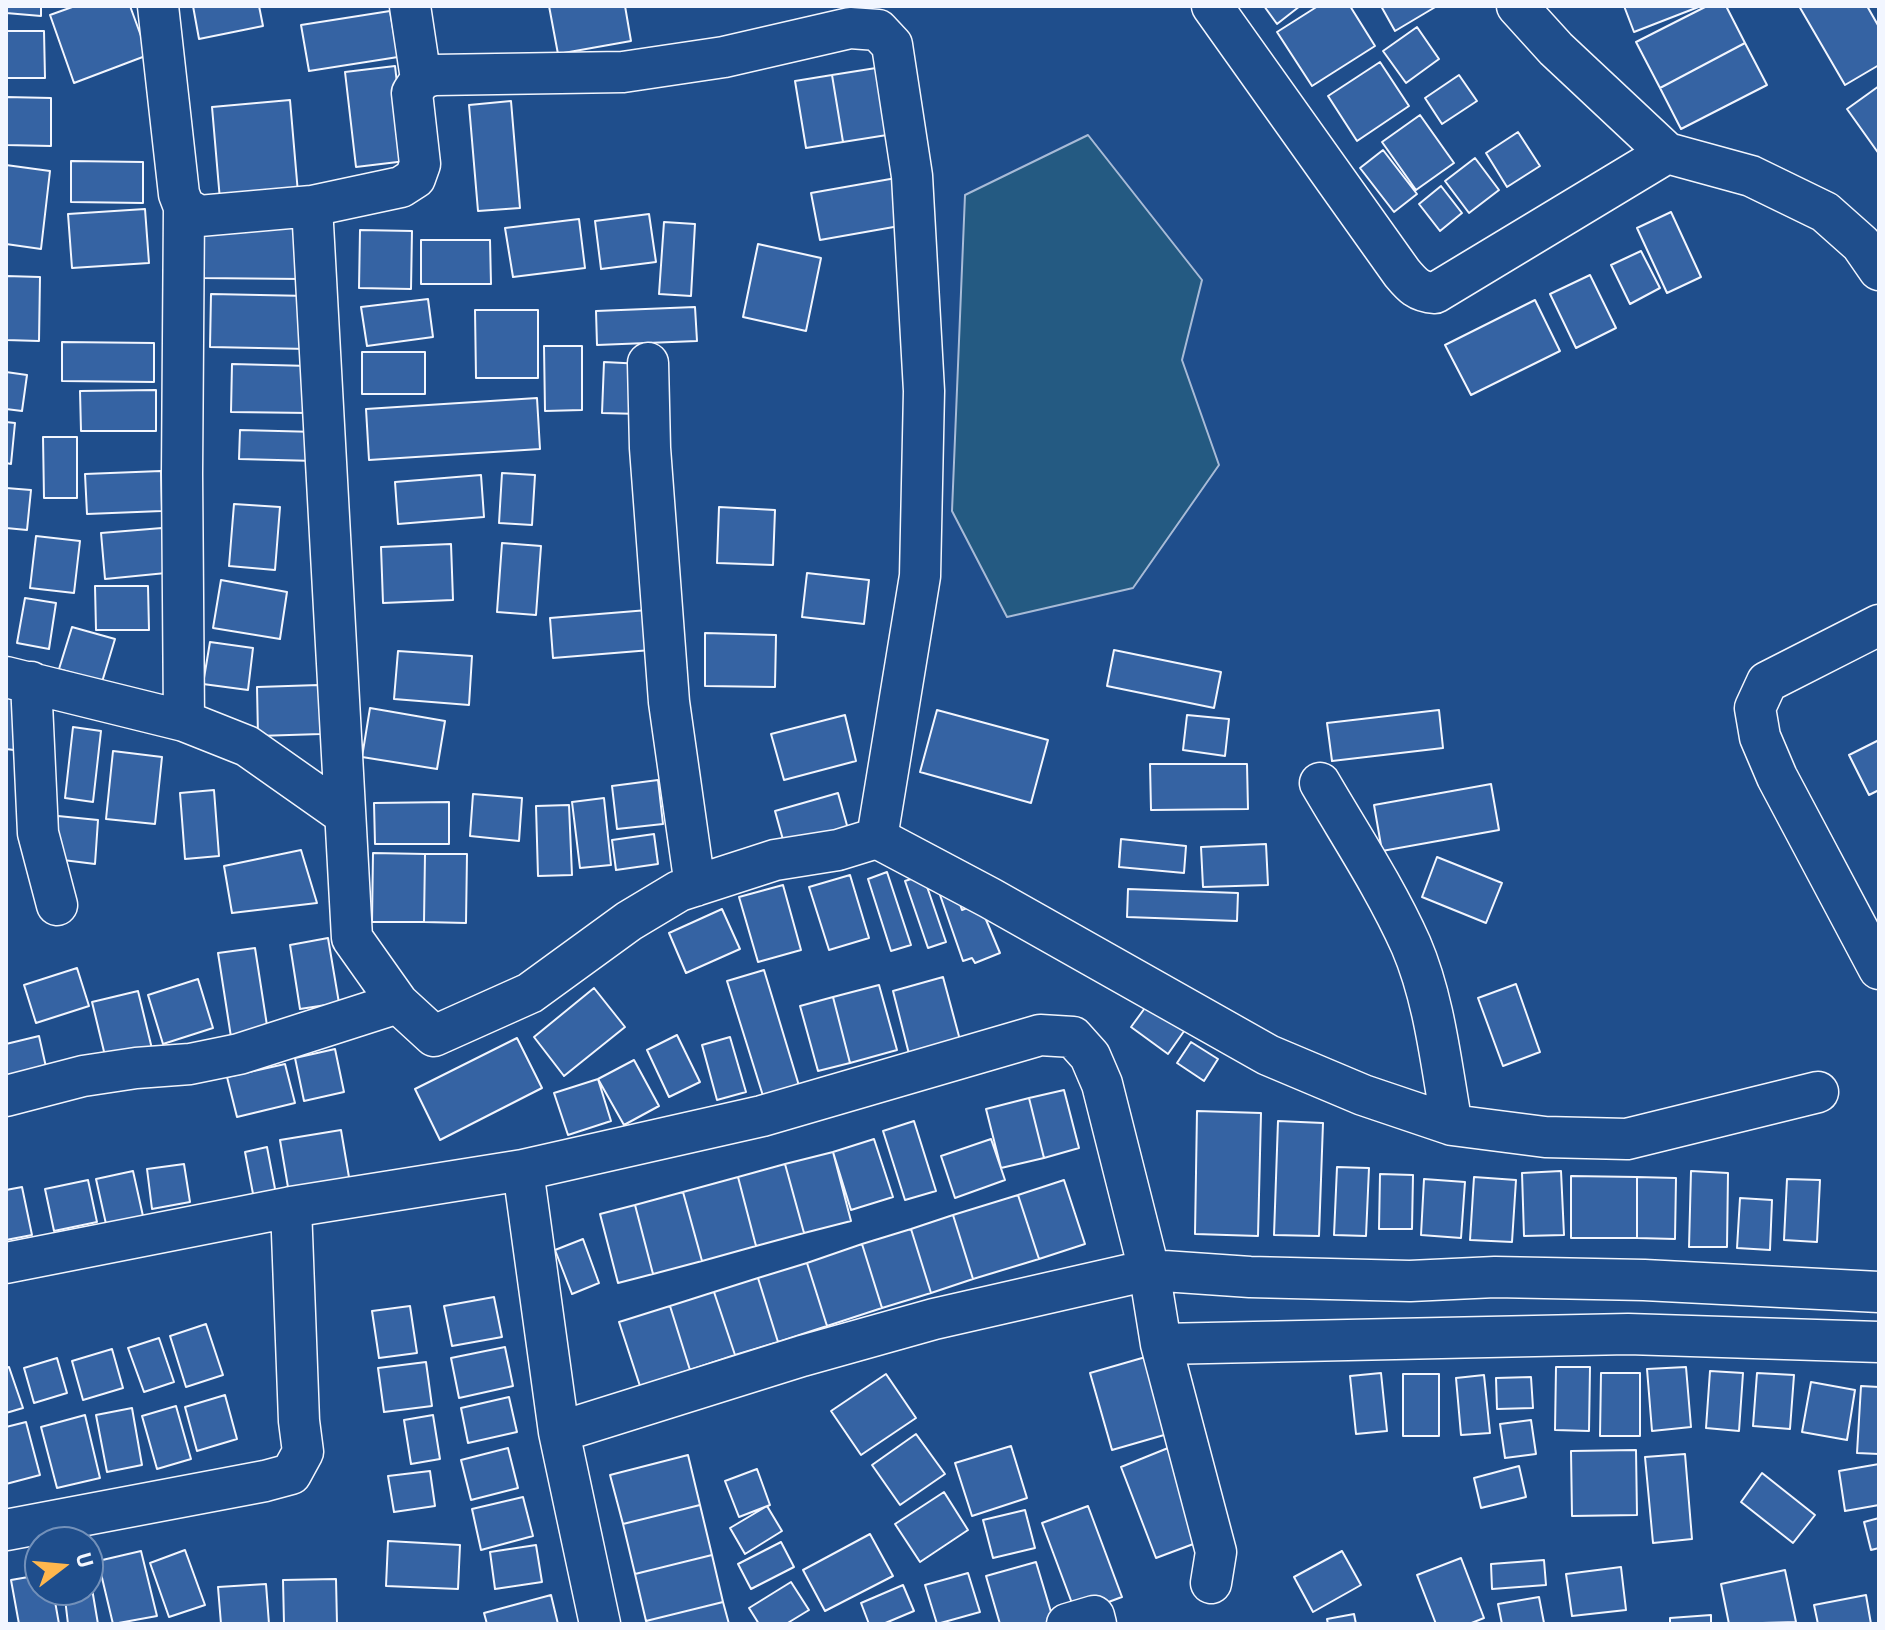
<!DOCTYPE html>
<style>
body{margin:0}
#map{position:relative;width:1885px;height:1630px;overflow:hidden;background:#1f4e8c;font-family:"Titillium Web",sans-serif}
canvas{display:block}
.frame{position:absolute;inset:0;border:8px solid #f2f6ff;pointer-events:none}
.north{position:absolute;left:24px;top:1526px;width:80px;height:80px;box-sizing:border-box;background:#1f4e8c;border:2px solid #7391ba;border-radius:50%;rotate:74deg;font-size:22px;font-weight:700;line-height:32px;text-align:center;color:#f2f6ff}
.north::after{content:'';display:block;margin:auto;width:28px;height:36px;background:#ffb74d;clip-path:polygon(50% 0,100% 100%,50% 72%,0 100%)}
</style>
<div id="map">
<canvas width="1885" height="1630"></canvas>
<div class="frame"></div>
<div class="north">U</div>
</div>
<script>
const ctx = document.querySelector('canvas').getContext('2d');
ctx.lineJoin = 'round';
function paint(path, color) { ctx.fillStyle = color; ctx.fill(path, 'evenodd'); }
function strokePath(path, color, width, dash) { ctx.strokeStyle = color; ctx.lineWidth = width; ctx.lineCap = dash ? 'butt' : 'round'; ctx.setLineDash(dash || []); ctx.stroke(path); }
const green = new Path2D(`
 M1088,135L1202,280L1182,360L1219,465L1133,588L1007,617L952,511L965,195Z`);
paint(green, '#245a82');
strokePath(green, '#a8bbd7', 2);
const building = new Path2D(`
 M6,6H41V16L6,13Z
 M75,6H130L148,55L74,83L50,15Z
 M193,6H259L263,26L199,39Z
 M549,6H625L631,41L558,54Z
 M1264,6H1300L1277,24Z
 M1318,6H1350L1375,46L1312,86L1277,32Z
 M1381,6H1437L1395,31Z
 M1624,6H1701L1634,32Z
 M1707,6H1726L1745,43L1660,88L1636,42Z
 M1799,6H1867L1879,27V65L1845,85Z
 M390,11L398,57L309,71L301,25Z
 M1417,27L1439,59L1406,83L1383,51Z
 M6,31H44L45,78H6Z
 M1745,43L1767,85L1681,129L1660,88Z
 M1380,62L1409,106L1357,141L1328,96Z
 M395,66L406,161L356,167L345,72Z
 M876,68L887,135L843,142L832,75Z
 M832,75L843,142L806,148L795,81Z
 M1459,75L1477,101L1442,124L1425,98Z
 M1879,86V154L1847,109Z
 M6,97L51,98V146L6,145Z
 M290,100L298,193L220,200L212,107Z
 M511,101L520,208L478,211L469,105Z
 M1420,115L1454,163L1416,190L1382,142Z
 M1518,132L1540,166L1507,187L1486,153Z
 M1383,150L1417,194L1394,212L1360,168Z
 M1475,158L1499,190L1469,213L1445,181Z
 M71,161L143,162V203L71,202Z
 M6,165L50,171L41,249L6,244Z
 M896,178L905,225L820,240L811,193Z
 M1441,186L1462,213L1440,231L1419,204Z
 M145,209L149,263L72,268L68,214Z
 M1671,212L1701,277L1667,293L1637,228Z
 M649,214L656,262L601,269L595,221Z
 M579,219L585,268L513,277L505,228Z
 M664,222L695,224L691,296L659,294Z
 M200,225H303L302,279L200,278Z
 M360,230L412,231L411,289L359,288Z
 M421,240H490L491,284H421Z
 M758,244L821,258L806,331L743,317Z
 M1641,251L1660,288L1630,304L1611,265Z
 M1590,275L1616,328L1576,348L1550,294Z
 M6,276L40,277L39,341L6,340Z
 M211,294L309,296L308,349L210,347Z
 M428,299L433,337L367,346L361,307Z
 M1535,300L1560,351L1471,395L1445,345Z
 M695,307L697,341L597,345L596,311Z
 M475,310H538V378H476Z
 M62,342L154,343V382L62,381Z
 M544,346H582V410L545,411Z
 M362,352H425V394H362Z
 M604,362L643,364L640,414L602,413Z
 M232,364L310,366L309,413L231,412Z
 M6,372L27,375L22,411L6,409Z
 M156,390V431H81L80,391Z
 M537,398L540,449L369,460L366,409Z
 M6,422L15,423L11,464L6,463Z
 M240,430L317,432L316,461L239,459Z
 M43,437H77V498H44Z
 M161,471L162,511L87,514L85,474Z
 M502,473L535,475L532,525L499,523Z
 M481,475L484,517L398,524L395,482Z
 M6,488L31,490L27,530L6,528Z
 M234,504L280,507L275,570L229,566Z
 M719,507L775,510L773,565L717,563Z
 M162,528L166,573L105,579L101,533Z
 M36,536L80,541L74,593L30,588Z
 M502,543L541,546L536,615L497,612Z
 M451,544L453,600L383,603L381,547Z
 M807,573L869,580L864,624L802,617Z
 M221,580L287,592L280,639L213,628Z
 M95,586H148L149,630H96Z
 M25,598L56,603L49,649L17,643Z
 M648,610L651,650L553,658L550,618Z
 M72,627L115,639L102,682L59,669Z
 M705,633L776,635L775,687L705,686Z
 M210,642L253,648L248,690L203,684Z
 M1114,650L1221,672L1214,708L1107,686Z
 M398,651L472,656L469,705L394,699Z
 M319,685L321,734L258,736L257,687Z
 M6,697L21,699L14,750L6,749Z
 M370,708L445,721L437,769L362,757Z
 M937,710L1048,740L1031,803L920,772Z
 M1439,710L1443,748L1332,761L1327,723Z
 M845,715L856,761L784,780L771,734Z
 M1187,715L1229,719L1225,756L1183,750Z
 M73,727L101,731L93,802L65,798Z
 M1879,740V790L1869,795L1849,755Z
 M113,751L162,757L155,824L106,819Z
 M1150,764H1247L1248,809L1151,810Z
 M658,780L663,824L617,829L612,786Z
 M1491,784L1499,830L1382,851L1374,805Z
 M214,790L219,856L185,859L180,793Z
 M838,793L848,829L785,847L775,811Z
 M473,794L522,798L519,841L470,836Z
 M604,798L611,865L580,868L572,802Z
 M449,802V844H375L374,803Z
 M569,805L572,875L538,876L536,806Z
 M58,816L98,820L95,864L55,859Z
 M654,834L658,864L616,870L612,840Z
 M1121,839L1186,846L1184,873L1119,867Z
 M1266,844L1268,885L1203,887L1201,847Z
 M301,850L317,903L232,913L224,866Z
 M373,853L425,854L424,922H372Z
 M425,854H467L466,923L424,922Z
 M1437,857L1502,883L1486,923L1422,897Z
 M887,872L911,945L891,951L868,879Z
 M850,875L869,938L829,950L809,887Z
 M923,875L946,942L928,948L905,881Z
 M783,885L801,950L758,962L739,897Z
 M1128,889L1238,893L1237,921L1127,917Z
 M955,890L962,910L979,903L1000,953L975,963L972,958L963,961L940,895Z
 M722,909L740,949L686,973L669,933Z
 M328,938L339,1003L300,1009L290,945Z
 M255,948L268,1032L231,1037L218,953Z
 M77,968L89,1006L36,1023L24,985Z
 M764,970L800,1089L764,1099L727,981Z
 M943,977L960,1040L909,1054L893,991Z
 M198,979L213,1028L163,1044L148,995Z
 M1516,984L1540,1052L1503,1066L1478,998Z
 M879,985L897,1050L850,1063L833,997Z
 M594,988L625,1027L564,1076L534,1037Z
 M138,991L153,1053L107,1064L92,1002Z
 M833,997L850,1063L818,1071L800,1006Z
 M1150,1001L1187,1027L1168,1054L1131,1027Z
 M677,1035L700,1082L669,1097L647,1050Z
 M39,1036L46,1067L6,1077V1044Z
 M730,1037L746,1092L717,1100L702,1045Z
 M517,1038L542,1088L440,1140L415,1089Z
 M1191,1042L1218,1059L1204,1081L1177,1063Z
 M335,1049L344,1092L304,1101L295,1058Z
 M634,1060L659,1106L624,1125L598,1079Z
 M285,1064L295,1103L237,1117L227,1077Z
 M598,1079L611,1121L568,1135L554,1093Z
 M1064,1090L1079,1148L1044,1158L1029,1098Z
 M1029,1098L1044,1158L1001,1168L986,1109Z
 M1197,1111L1261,1113L1258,1236L1195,1234Z
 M914,1121L936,1191L905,1200L883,1131Z
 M1278,1121L1323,1123L1319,1236L1274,1235Z
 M341,1130L351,1189L290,1199L280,1140Z
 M874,1139L893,1197L851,1210L833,1152Z
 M991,1139L1005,1180L955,1198L941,1156Z
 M267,1147L276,1194L254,1199L245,1152Z
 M833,1152L851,1221L804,1233L785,1164Z
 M184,1164L190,1202L152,1209L147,1169Z
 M785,1164L804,1233L756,1246L738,1177Z
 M1337,1167L1369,1168L1366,1236L1334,1235Z
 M133,1171L143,1216L106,1224L96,1179Z
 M1561,1171L1564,1235L1524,1236L1522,1173Z
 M1691,1171L1728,1173L1727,1247H1689Z
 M1380,1174L1413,1175L1412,1229H1379Z
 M1571,1176L1637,1177V1238H1571Z
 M738,1177L756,1246L702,1261L683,1192Z
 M1474,1177L1516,1180L1512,1242L1470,1240Z
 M1637,1177L1676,1178L1675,1239L1637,1238Z
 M1424,1179L1465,1182L1461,1238L1421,1235Z
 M1787,1179L1820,1180L1817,1242L1784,1240Z
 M88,1180L97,1222L54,1231L45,1189Z
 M1064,1180L1085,1244L1039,1259L1018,1195Z
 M22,1187L32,1235L6,1240V1190Z
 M683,1192L702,1261L653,1274L635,1205Z
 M1018,1195L1039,1259L973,1279L953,1215Z
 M1740,1198L1772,1200L1770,1250L1737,1248Z
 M635,1205L653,1274L618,1283L600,1214Z
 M953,1215L973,1279L931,1293L911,1229Z
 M911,1229L931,1293L882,1308L862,1244Z
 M583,1239L599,1283L572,1294L555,1250Z
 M862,1244L882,1308L827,1326L807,1263Z
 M807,1263L827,1326L778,1342L758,1278Z
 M758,1278L778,1342L735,1355L714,1292Z
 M714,1292L735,1355L690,1370L670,1306Z
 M494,1297L502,1337L452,1346L444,1306Z
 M410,1306L417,1353L379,1358L372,1311Z
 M670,1306L690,1370L640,1386L619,1322Z
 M206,1324L223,1375L186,1387L170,1336Z
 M159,1338L174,1382L144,1392L128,1348Z
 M505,1347L513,1386L459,1398L451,1358Z
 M112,1349L123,1388L83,1400L72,1361Z
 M1156,1354L1178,1431L1112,1450L1090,1373Z
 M57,1358L67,1393L34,1403L24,1368Z
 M426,1362L432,1406L384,1412L378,1368Z
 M9,1367L23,1408L6,1413V1368Z
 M1556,1367H1590L1589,1431L1555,1430Z
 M1686,1367L1691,1427L1652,1431L1647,1369Z
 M1710,1371L1743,1373L1739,1431L1706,1428Z
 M1381,1373L1387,1431L1356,1434L1350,1376Z
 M1601,1373H1640V1436H1600Z
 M1757,1373L1794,1375L1790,1429L1753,1426Z
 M886,1374L916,1418L861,1455L831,1411Z
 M1403,1374H1439V1436H1403Z
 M1484,1375L1490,1433L1461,1435L1456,1378Z
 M1531,1377L1533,1408L1497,1409L1496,1378Z
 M1811,1382L1855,1390L1847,1440L1802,1432Z
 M1861,1386L1879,1387V1454L1857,1453Z
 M225,1395L237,1439L197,1451L185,1407Z
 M509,1397L517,1432L468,1443L461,1408Z
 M176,1406L191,1459L157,1469L142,1416Z
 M132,1408L142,1465L107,1472L96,1415Z
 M85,1415L100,1478L57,1488L41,1427Z
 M433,1415L440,1459L411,1464L404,1420Z
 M1531,1420L1536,1454L1505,1458L1500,1424Z
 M26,1422L40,1475L6,1484V1427Z
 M916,1434L945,1474L900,1505L872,1465Z
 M1011,1446L1027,1498L972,1516L955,1463Z
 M508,1448L518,1488L471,1500L461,1460Z
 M1168,1448L1204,1540L1156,1558L1121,1467Z
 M1636,1450L1637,1515L1572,1516L1571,1451Z
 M1685,1454L1692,1539L1653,1543L1645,1457Z
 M688,1455L700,1505L623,1524L610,1475Z
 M1879,1464V1505L1845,1511L1839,1471Z
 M1519,1466L1526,1497L1481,1508L1474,1478Z
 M757,1469L770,1505L739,1517L725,1481Z
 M430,1471L435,1506L394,1512L388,1476Z
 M1762,1473L1815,1515L1793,1543L1741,1502Z
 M944,1492L968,1530L920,1562L895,1524Z
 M523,1497L533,1536L481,1550L472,1509Z
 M700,1505L712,1555L635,1574L623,1524Z
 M767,1506L782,1531L745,1554L730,1528Z
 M1088,1506L1122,1597L1076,1614L1042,1523Z
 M1025,1510L1035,1548L993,1558L983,1520Z
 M1879,1518V1548L1871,1550L1864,1522Z
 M870,1534L893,1576L825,1611L803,1570Z
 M388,1541L460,1545L458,1589L386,1586Z
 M781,1542L794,1567L751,1589L738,1564Z
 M536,1545L542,1582L495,1589L490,1552Z
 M185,1550L205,1605L169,1617L150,1563Z
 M141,1551L157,1616L113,1624L98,1561Z
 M1342,1551L1361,1585L1313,1612L1294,1577Z
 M712,1555L723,1602L646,1621L635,1574Z
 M1461,1558L1484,1618L1469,1624H1436L1417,1575Z
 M1544,1560L1546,1585L1492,1589L1491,1564Z
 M1036,1562L1054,1622L1045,1624H1000L986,1576Z
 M88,1565L98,1624H68L64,1590H88Z
 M1621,1567L1626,1610L1572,1616L1566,1574Z
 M1785,1570L1796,1622L1729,1624L1721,1584Z
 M968,1573L980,1612L937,1624L925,1585Z
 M40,1575V1590H53L59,1624H19L11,1580Z
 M336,1579L337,1624H284L283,1580Z
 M791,1582L809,1610L786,1624H759L749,1608Z
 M266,1584L269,1624H221L218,1587Z
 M903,1585L914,1611L883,1624H869L861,1603Z
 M551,1595L558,1624H487L484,1613Z
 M1866,1595L1871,1624H1818L1814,1605Z
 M1539,1597L1544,1623L1502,1624L1498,1604Z
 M723,1602L729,1624H647L646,1621Z
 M1354,1614L1356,1624H1328L1327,1619Z
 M1711,1615V1624H1670V1618Z`);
paint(building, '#3563a3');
strokePath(building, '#f2f6ff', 2);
const street = new Path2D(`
 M158,6L179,194L184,207L199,216L312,206L401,187L415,178L420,164L412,93L421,79L434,75L623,72L724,57L850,28L878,30L892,45L912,176L924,391L920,576L877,838
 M410,6L421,79
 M1212,6L1402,273C1412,285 1418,292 1435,293L1667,153
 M1517,6L1556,49L1667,153L1751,176L1825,212L1861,244L1879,270
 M312,206L352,938L398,1003L434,1036L530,993L629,921L679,891L775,860L838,850L877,838L990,898L1268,1055L1363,1095L1452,1125L1545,1137L1627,1139L1818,1092
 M184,207L182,473L184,721
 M648,363L650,448L669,702L695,886
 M1879,625L1767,682L1755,708L1760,737L1777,777L1879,969
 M6,677L184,721L247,746L345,815
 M31,682L38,833L57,905
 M1320,783C1351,836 1386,889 1411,945C1435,1001 1441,1065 1452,1125
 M6,1096L83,1076L136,1068L190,1064L239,1054L398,1003
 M523,1170L559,1432L600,1624
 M6,1263L291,1207L523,1170L762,1116L1040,1035L1073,1037L1090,1056L1102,1084L1149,1270L1161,1344L1216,1552L1211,1583
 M1161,1344L1628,1334L1879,1342
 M559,1432L802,1356L934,1319L1149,1270L1250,1277L1410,1281L1495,1277L1644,1280L1879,1292
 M6,1530L265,1481L291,1474L303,1452L299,1421L291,1207
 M1067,1624L1094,1616L1096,1624`);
strokePath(street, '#f2f6ff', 43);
strokePath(street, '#1f4e8c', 40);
</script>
